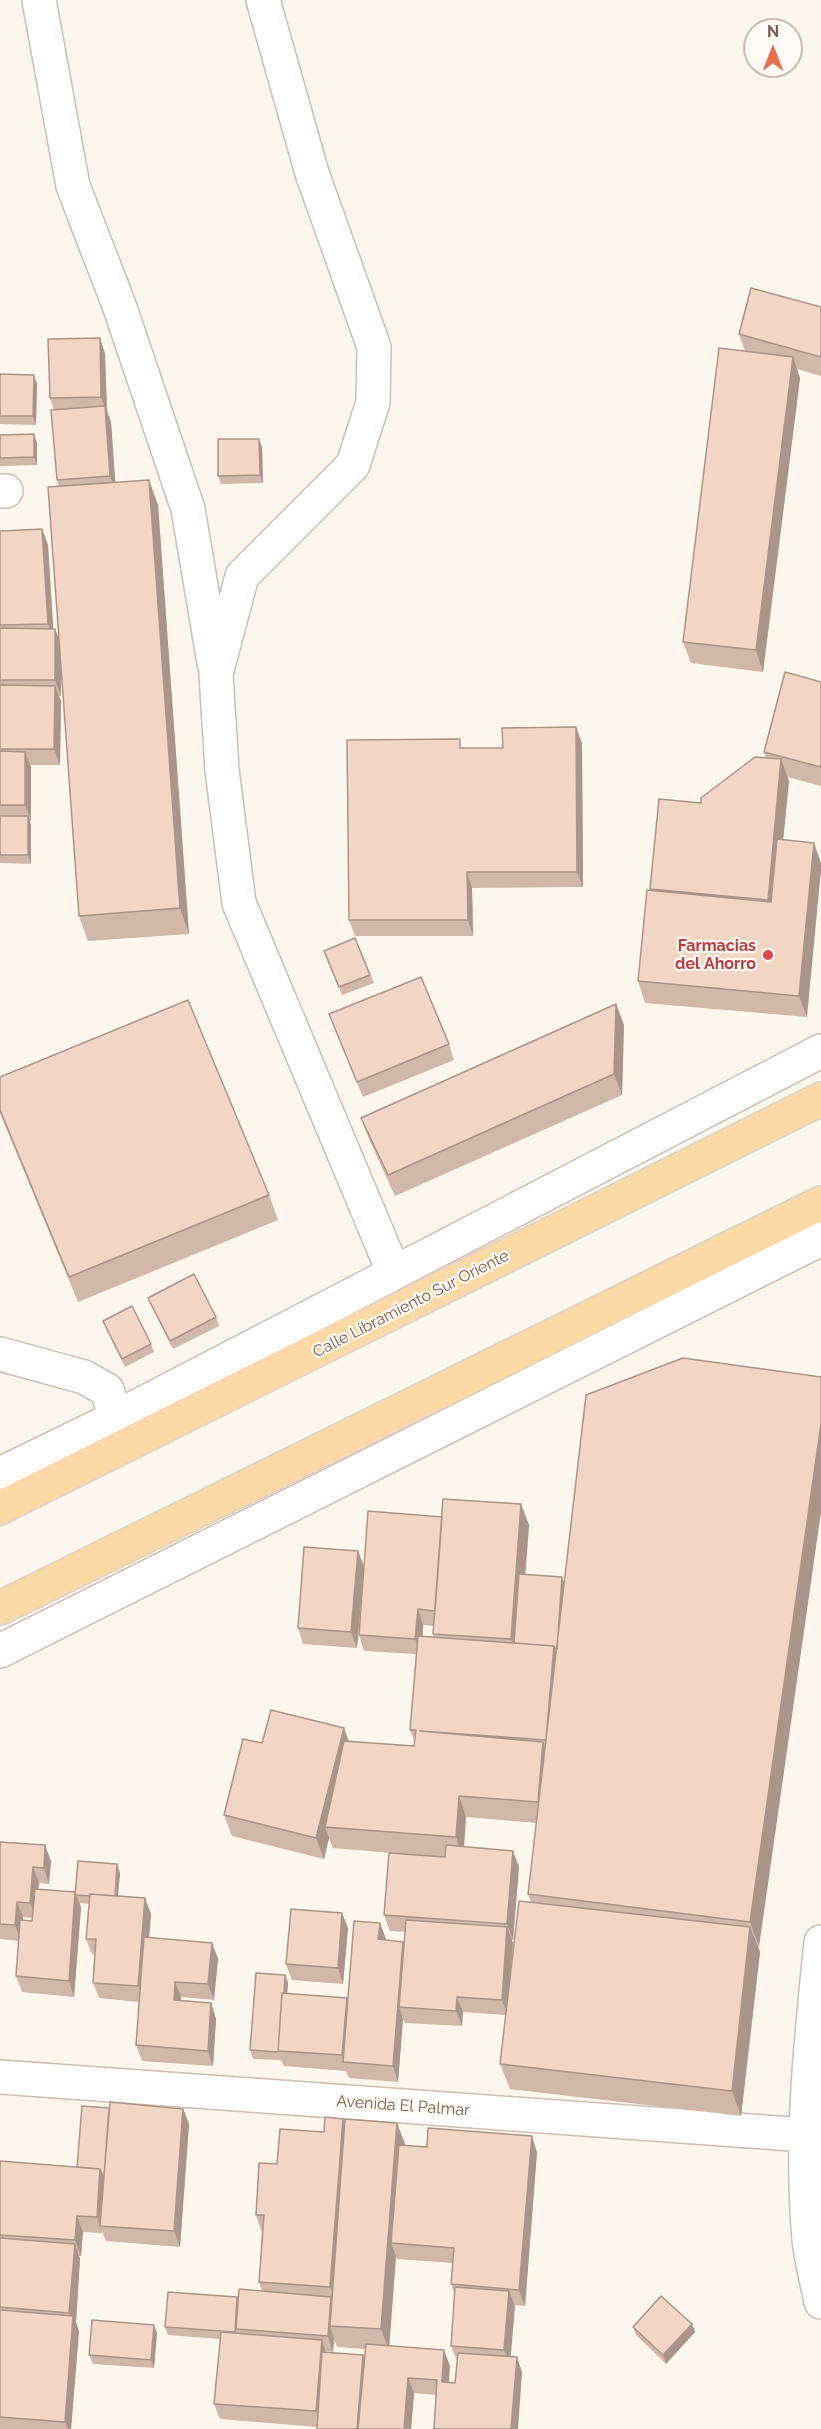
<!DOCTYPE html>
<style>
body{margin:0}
#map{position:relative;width:821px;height:2429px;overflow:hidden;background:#fdf6ec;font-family:Raleway,sans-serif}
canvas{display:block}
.north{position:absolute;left:743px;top:18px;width:60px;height:60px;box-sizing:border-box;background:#fffaf3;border:2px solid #cabbb1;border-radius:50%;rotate:0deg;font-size:16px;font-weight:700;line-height:24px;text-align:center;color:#7a5c4d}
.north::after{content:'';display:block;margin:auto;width:21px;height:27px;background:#e76f51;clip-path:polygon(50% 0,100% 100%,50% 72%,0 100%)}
</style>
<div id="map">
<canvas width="821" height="2429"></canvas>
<div class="north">N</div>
</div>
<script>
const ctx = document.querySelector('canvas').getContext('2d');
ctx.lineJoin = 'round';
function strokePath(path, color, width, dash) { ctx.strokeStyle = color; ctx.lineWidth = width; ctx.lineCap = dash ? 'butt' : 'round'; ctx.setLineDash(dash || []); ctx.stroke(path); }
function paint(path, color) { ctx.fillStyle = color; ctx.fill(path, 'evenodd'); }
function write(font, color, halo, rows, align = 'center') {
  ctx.font = font + ' Raleway,sans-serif'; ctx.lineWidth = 4.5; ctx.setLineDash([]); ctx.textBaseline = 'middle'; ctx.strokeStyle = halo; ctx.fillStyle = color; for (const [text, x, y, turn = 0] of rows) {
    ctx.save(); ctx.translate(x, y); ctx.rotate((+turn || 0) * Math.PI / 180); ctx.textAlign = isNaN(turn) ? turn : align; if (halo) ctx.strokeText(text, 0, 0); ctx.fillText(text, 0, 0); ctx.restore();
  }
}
const minor = new Path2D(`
 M39,0L73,186L119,305L188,509L214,663
 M263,0L312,173L374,347L373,402L353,465L242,576L216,674L222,770L239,903L394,1273
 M0,491H6
 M0,1354L84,1377L107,1390L112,1406L111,1420
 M0,1474L111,1420L821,1051
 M0,1651L821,1239
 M821,1942C811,2040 800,2140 809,2239C811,2260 817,2281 821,2302
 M0,2077L806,2135`);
const major = new Path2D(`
 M0,1508L821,1099
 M0,1608L821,1203`);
strokePath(minor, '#d1beb0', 36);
strokePath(major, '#dad1cd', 36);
strokePath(minor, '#fff', 33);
strokePath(major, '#fbd9a5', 33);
paint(new Path2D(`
 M821,307V376L797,369L800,378L763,672L691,663L683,642L745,351L739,334Z
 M100,338L105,354L107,411L111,422L115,482L158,505L189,934L88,941L79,916L61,666V696H59L61,701L60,765H30L31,767V821H29L31,825V864L0,863V531L42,529L48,545L53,629L59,639V487L57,480L54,410L50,398Z
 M0,374L37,384L36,425L0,424Z
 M0,435L37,443V465L0,466Z
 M259,439L262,447L263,483L221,484L218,476Z
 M821,682V786L788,777L789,781L783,840L807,1017L645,1003L638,981L651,891L650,889L701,803L766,758L764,752Z
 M582,743L583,887L472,888L473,936H355L349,920L463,748H503Z
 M355,938L374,983L342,995L327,959Z
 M616,1004L624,1025L622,1095L395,1196L369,1139L361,1118Z
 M329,1014L449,1044L454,1060L363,1097Z
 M0,1077L269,1195L278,1220L78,1302L0,1113Z
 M148,1298L216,1317L219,1326L173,1349L151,1306Z
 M103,1321L151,1344L154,1352L125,1367L106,1329Z
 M586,1395L759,1947H758L760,1952L741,2116L510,2089L500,2064L506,2015L463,2012L462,2026L405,2023L403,2019L398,2082L349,2078L346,2071L284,2066L281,2060L253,2059L250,2050L285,1975L288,1983L287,1993L348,2001L386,1939L385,1940L404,1945L405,1932L390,1931L384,1915L428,1856L333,1848L329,1838L324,1859L232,1836L224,1815L262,1743L349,1741L414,1746L415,1742L410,1730L416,1654L364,1651L359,1635L442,1517L521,1504L529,1525L525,1575L564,1583ZM423,1625L434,1626L433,1634L434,1637L423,1636ZM466,1817L537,1823L528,1894L531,1902L509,1987L513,1943L512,1940H513L519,1867L464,1847Z
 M358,1551L364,1567L357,1648L303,1644L298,1628Z
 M0,1842L51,1861L49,1884L39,1883L38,1890L75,1892L120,1873L118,1896L151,1914L149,1937L218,1958L214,2000L181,1997V2000L211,2003L216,2019L213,2066L142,2061L136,2045L139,2002L99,1998L93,1983L95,1955L92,1954L86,1939L89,1904L80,1903L81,1908L74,1997L22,1992L16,1976L19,1941L0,1939ZM23,1917L33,1918L32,1921L23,1920Z
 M348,1928L343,1984L292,1980L286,1964Z
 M109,2108L183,2109L189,2124L180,2247L106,2241L102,2231V2233L83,2232L81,2256H79L80,2259L76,2322L79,2331L71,2429H0V2161L77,2167Z
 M343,2119L345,2124L405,2144L404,2145L427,2147L537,2152L525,2306L514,2305L510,2357H517L522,2373L436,2395L414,2393L411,2429H317V2427L220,2419L214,2404L220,2339L168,2335L165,2327L237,2297L238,2300L262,2291L259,2282L262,2233L256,2215L277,2164ZM396,2256L397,2259L453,2263L451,2284L455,2295L451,2346L457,2361L455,2383H449L450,2366L389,2346ZM334,2339L337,2347L365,2349L364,2360L363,2355L326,2352V2351L333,2352Z
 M692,2324L695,2332L666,2364L636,2335L633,2327Z
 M157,2333L154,2368L93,2364L89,2355Z`), '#d1b7a8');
paint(new Path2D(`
 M100,338L105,354L107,411L111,422L116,491L110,476L105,408L101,397Z
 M793,357L800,378L763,672L756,650Z
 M34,375L37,384L36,425L33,416Z
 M34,434L37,443V465L34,457Z
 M259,439L262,447L263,483L260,475Z
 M149,480L158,505L189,934L180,908Z
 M42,529L48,545L54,640L48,624Z
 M55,629L61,644V696L55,680Z
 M55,686L61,701L60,765L54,749Z
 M576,727L582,743L583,887L577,872Z
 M25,752L31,767V821L25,805Z
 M781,759L789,781L775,921L768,900Z
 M28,816L31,825V864L28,855Z
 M814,843L821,863V870L807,1017L799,996Z
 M467,872L472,888L473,936L468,920Z
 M616,1004L624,1025L622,1095L614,1074Z
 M821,1424V1512L759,1947L750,1922Z
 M521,1504L529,1525L519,1660L511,1639Z
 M358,1551L364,1567L357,1648L351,1632Z
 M562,1577L568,1593L557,1649Z
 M418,1609L423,1625L421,1655L415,1639Z
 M554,1646L562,1667L546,1740Z
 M344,1728L352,1750L325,1827L329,1838L324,1859L316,1838Z
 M543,1742L550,1763L546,1823L538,1802Z
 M459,1796L466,1817L463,1859L456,1837Z
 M45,1845L51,1861L49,1884L44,1868Z
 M513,1851L519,1867L513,1940L507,1924Z
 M117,1864L120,1873L117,1906L114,1898Z
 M33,1867L39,1883L36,1918L30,1903Z
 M75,1892L81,1908L74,1997L69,1981Z
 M145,1898L151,1914L144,2002L138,1986Z
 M17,1902L23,1917L21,1941L15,1925Z
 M342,1913L348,1928L343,1984L338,1968Z
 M380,1923L386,1939L384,1955L378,1939Z
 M507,1927L513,1943L507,2015L502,2000Z
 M750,1927L760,1952L741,2116L732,2091Z
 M403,1942L408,1957L399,2007L403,2019L398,2082L393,2066Z
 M212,1943L218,1958L214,2000L208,1984Z
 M285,1975L288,1983L283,2051H279Z
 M175,1982L181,1997L179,2015L174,2000Z
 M457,1997L463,2012L462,2026L456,2011Z
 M347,1998L352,2014L345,2063L342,2055Z
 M211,2003L216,2019L213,2066L208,2051Z
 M183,2109L189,2124L180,2247L174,2231Z
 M343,2119L351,2140L338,2309L330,2287Z
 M397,2123L405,2144L397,2243H391L396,2256L389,2350L381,2329Z
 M532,2136L537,2152L525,2306L519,2290Z
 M100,2169L106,2185L100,2226L102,2233L97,2217Z
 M77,2216L83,2232L81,2256L75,2240Z
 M75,2244L80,2259L76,2322L79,2331L71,2429H68L65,2422L73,2322L69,2313Z
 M509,2291L515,2306L510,2366L504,2350Z
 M331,2297L337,2313L330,2326L334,2339L333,2352L328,2336Z
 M692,2324L695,2332L666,2364L663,2355Z
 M154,2325L157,2333L154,2368L151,2360Z
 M322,2340L327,2356L322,2427L316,2411Z
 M444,2350L450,2366L447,2398L442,2382Z
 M363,2355L368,2371L364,2429H357Z
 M517,2357L522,2373L518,2429H511Z
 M408,2378L414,2393L411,2429H404Z`), '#aa9588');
const building = new Path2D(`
 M751,288L821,307V357L739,334Z
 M100,338L101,397L50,398L48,339Z
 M719,348L793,357L756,650L683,642Z
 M0,374L34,375L33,416H0Z
 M105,406L110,476L57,480L51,410Z
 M34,434V457L0,458V435Z
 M218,439H259L260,475L218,476Z
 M149,480L180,908L79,916L48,487Z
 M42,529L48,624L0,625V531Z
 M0,628L55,629V680H0Z
 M785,672L821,682V767L764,752Z
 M0,685L55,686L54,749H0Z
 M576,727L577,872H467L468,920H349L347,740L460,739V748H503L502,728Z
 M0,751L25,752V805H0Z
 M755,757L781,759L768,900L650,889L659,799L701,803V798Z
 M0,816H28V855H0Z
 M777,839L814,843L799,996L638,981L647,890L771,902Z
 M355,938L370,975L339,987L324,951Z
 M421,977L449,1044L357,1082L329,1014Z
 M188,1000L269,1195L69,1277L0,1110V1077Z
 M616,1004L614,1074L388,1175L361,1118Z
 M194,1274L216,1317L170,1341L148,1298Z
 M132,1306L151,1344L122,1359L103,1321Z
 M683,1358L821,1377V1424L750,1922L528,1894L586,1395Z
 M443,1499L521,1504L511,1639L433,1634Z
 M368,1511L442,1517L435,1611L418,1609L415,1639L359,1635Z
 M304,1547L358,1551L351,1632L298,1628Z
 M519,1574L562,1577L557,1649L555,1648L554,1646L514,1643Z
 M418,1636L554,1646L546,1740L420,1731L543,1742L538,1802L459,1796L456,1837L325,1827L344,1741L414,1746L416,1730H410Z
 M271,1710L344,1728L316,1838L224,1815L243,1739L262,1743Z
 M0,1842L45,1845L44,1868L33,1867L30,1903L17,1902L15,1925L0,1924Z
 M446,1845L513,1851L507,1924L384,1915L389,1853L445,1857Z
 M78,1861L117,1864L115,1896L90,1894V1896L76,1895L75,1892V1895Z
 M35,1889L75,1892L69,1981L16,1976L20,1920L32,1921Z
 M90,1894L145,1898L138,1986L93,1983L96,1939H86Z
 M519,1901L750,1927L732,2091L500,2064Z
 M291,1909L342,1913L338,1968L286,1964Z
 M406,1920L507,1927L502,2000L457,1997L456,2011L399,2007Z
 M354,1921L380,1923L378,1939L403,1942L393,2066L343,2062Z
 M144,1937L212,1943L208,1984L175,1982L174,2000L211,2003L208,2051L136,2045Z
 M256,1973L285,1975L284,1993H282L278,2052L250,2050Z
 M282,1993L347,1998L342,2055L278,2051Z
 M110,2102L183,2109L174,2231L100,2226Z
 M82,2106L109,2108L104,2176H103L100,2169L77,2167Z
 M325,2117L343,2119L330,2287L259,2282L264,2215H256L259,2163L277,2164L280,2129L324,2132Z
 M345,2119L397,2123L381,2329L330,2326Z
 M428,2128L532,2136L519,2290L451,2284L454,2248L391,2243L399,2145L427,2147Z
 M0,2161L100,2169L97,2217L77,2216L75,2240L0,2235Z
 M0,2238L75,2244L69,2313L0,2307Z
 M455,2287L509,2291L504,2350L451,2346Z
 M239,2289L331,2297L328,2336L236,2329Z
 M168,2292L237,2297L235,2332L165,2327Z
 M661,2296L692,2324L663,2355L633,2327Z
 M0,2310L73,2316L65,2422L0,2417Z
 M92,2320L154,2325L151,2360L89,2355Z
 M221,2332L322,2340L316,2411L214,2404Z
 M366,2344L444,2350L442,2382L455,2383L458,2353L517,2357L511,2429H434L437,2380L408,2378L404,2429H358Z
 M322,2352L363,2355L357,2429H317Z`);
paint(building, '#f3d5c3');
strokePath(building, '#aa9588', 1.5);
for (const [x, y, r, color] of [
 [768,955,6,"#e0444e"]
]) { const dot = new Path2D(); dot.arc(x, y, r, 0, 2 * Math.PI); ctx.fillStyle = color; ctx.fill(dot); strokePath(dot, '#fffaf3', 2); }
write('bold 16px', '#be3a42', '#fffaf3', [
 ["Farmacias",756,946],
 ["del Ahorro",756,964]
], 'right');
write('16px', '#7a5c4d', '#fffaf3', [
 ["Calle Libramiento Sur Oriente",411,1304,-27],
 ["Avenida El Palmar",403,2106,4]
]);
</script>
